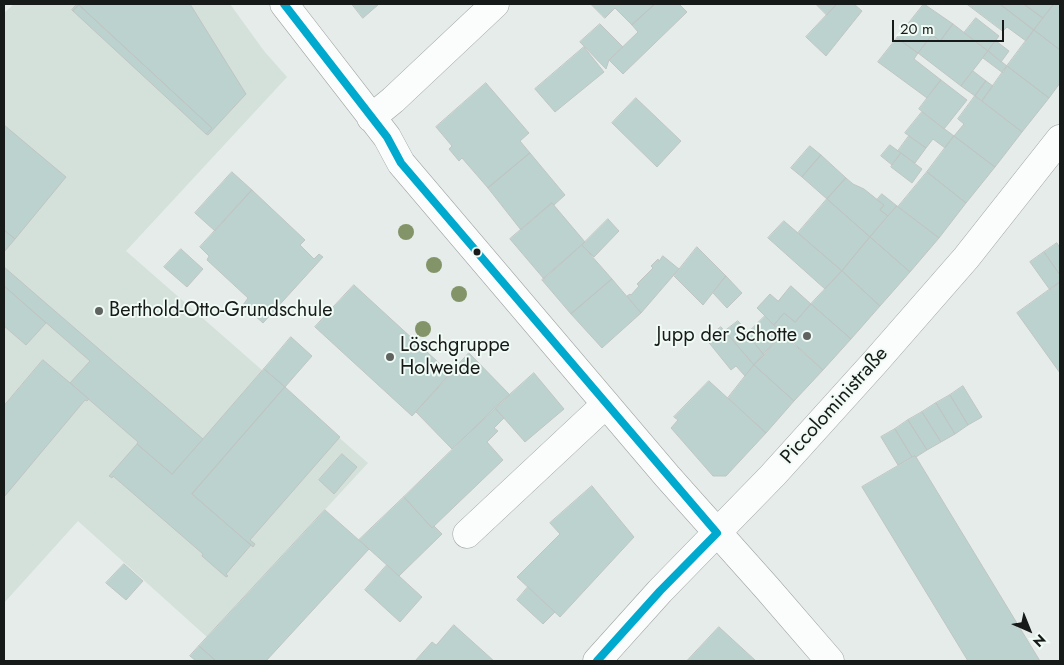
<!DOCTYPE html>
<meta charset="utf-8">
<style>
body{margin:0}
#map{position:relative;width:1064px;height:665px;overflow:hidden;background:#e6ece9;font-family:Jost,sans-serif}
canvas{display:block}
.frame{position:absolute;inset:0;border:5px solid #161a18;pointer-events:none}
.north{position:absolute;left:1004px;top:605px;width:50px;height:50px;-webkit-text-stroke:4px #f1fbf6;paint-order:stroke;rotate:136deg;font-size:14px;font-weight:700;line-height:20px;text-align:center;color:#161a18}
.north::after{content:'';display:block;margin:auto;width:18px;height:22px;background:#161a18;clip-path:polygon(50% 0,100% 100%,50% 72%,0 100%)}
.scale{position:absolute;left:892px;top:20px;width:112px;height:22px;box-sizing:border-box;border:2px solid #161a18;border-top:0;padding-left:6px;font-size:15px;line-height:18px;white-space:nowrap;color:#161a18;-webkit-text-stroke:4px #f1fbf6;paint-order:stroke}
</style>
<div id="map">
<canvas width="1064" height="665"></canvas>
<div class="frame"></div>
<div class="north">N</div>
<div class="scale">20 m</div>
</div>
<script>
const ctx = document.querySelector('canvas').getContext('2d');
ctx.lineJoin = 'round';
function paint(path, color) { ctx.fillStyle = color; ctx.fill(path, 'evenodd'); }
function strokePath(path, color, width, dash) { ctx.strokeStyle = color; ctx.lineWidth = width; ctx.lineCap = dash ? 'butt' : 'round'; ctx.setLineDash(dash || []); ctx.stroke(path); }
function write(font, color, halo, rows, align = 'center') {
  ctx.font = font + ' Jost,sans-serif'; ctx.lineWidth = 4; ctx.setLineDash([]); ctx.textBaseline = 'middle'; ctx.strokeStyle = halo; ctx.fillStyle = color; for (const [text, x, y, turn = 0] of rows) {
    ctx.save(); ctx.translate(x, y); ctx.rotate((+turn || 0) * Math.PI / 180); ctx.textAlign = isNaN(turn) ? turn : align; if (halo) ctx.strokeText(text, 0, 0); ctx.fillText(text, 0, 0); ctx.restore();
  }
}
paint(new Path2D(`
 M14,4H230L264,51L287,77L126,251L368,463L207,637L78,521L4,603V13Z`), '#d4e0da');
const building = new Path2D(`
 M77,4H190L246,94L208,135L206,134L212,128L79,5L73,11L72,10Z
 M352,4H379L363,18Z
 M591,4H655L632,25L615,8L605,18Z
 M655,4H679L687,12L623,74L609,60L638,32L632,25Z
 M816,4H837L827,15Z
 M837,4H854L862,11L826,56L806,37Z
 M924,4L953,24L940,41L932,35L918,53L897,38Z
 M967,4H1000L1034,30L1026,41L1007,27L1003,31Z
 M1000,4H1024L1043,18L1034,30Z
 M1024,4H1054L1043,18Z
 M1054,4H1060V50L1034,30Z
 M79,5L212,128L206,134L73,11Z
 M976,18L999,36L988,51L964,33Z
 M600,24L623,47L609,60L606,69L580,42Z
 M953,24L988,51L961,86L918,53L932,35L940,41Z
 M1034,30L1060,50V83L1049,98L1007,66Z
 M897,38L918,53L914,59L941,80L927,98L878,62Z
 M996,41L1009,51L1001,62L988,51Z
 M584,47L604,72L555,112L535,89Z
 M988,51L1007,66L1003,73L983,58Z
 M1007,66L1049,98L1022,132L982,101Z
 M973,71L986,81L975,96L961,86Z
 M941,80L967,100L944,129L919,109Z
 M986,81L993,86L982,101L975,96Z
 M486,83L529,133L520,141L530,153L488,188L462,158L459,161L449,149L452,146L436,127Z
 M975,96L1022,132L995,167L954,136L964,124L958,119Z
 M636,98L681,141L657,167L612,123Z
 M922,112L954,136L945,148L933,139L926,148L905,133Z
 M4,125L66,177L15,239L4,230Z
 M909,136L926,148L915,163L898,151Z
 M954,136L995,167L966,203L927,172Z
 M890,145L901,153L892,165L881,156Z
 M810,146L821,155L802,177L791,168Z
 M530,153L565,195L554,205L552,203L521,230L488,188Z
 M901,153L922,169L912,183L891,167Z
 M821,155L846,178L827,199L802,177Z
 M232,172L252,190L215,231L195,213Z
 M927,172L966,203L939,238L898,207Z
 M846,178L853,184L864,189L884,205L880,210L888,216L870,237L827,199Z
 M252,190L305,240L300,245L314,259L319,254L323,257L263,323L243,305L248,298L207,260L209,256L200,247Z
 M882,194L897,206L888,216L880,210L884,205L877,200Z
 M827,199L870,237L842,271L798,233Z
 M552,203L585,242L544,279L510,239Z
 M897,206L939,238L910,272L870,237Z
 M608,219L619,231L594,257L582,245Z
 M784,221L842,271L825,289L768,238Z
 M4,230L15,239L4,252Z
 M870,237L910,272L880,306L842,271Z
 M1057,243L1060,248V275L1044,252Z
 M582,245L612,279L571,314L542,280Z
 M697,247L726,276L703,305L674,276Z
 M181,249L203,269L187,287L164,267Z
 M1044,252L1060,275V282L1050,290L1030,262Z
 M663,256L679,269L641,313L627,296L630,294L631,295L639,286L637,284L653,268L651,266L658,259L659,261Z
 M4,267L203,439L172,474L137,444L138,442L70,383L90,361L4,286Z
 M842,271L880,306L851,339L811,304Z
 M726,276L742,293L727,308L713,293Z
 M612,279L641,313L602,348L571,314Z
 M1060,282V373L1017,313Z
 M354,285L451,374L412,416L315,327Z
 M4,286L46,323L26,345L4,326Z
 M791,286L811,304L795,322L784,313L774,325L757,308L770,294L778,301Z
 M811,304L851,339L823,370L774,325L784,313L795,322Z
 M765,316L782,334L764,355L747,334Z
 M738,321L748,333L747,334L764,355L754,365L725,331Z
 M721,327L754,365L745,376L736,366L731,370L706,339Z
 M782,334L823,370L794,401L754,365Z
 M291,337L312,356L285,387L264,369Z
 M469,353L510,395L452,449L416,412Z
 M43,360L89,399L87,401L85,400L4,497V406Z
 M754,365L794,401L766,433L728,398Z
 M264,369L285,387L192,494L251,545L226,574L228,576L226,577L202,556L203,554L113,476L112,478L109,476L137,444L172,474Z
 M534,373L564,409L525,442L495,408Z
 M709,381L766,433L726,476H713L671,428L678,420L674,417Z
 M963,386L982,417L968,425L950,395Z
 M285,387L340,437L250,540L255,544L253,547L192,494Z
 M950,395L968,425L955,434L936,403Z
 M936,403L955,434L941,442L922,412Z
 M495,408L504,418L494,428L498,431L487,442L503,460L432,528L404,497Z
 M922,412L941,442L927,450L908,420Z
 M908,420L927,450L916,457L915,456L912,457L895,429Z
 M895,429L912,457L898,465L881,437Z
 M342,454L357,467L334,494L319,480Z
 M915,456L916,457L1040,661H968L862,487Z
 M592,486L634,537L560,617L517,577L560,534L550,523Z
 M404,497L432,528L434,526L442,534L399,576L359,540Z
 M325,510L369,549L266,661H216L199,646Z
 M124,564L143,581L126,600L106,583Z
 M387,565L422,597L400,622L365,590Z
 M528,587L555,612L543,624L517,600Z
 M454,625L494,661H415L432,642L436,645Z
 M719,627L756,661H687Z
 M199,646L216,661H196L190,656Z`);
paint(building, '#bcd2ce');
strokePath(building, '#c0c5c3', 1);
const minor = new Path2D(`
 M284,4L387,137L401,163L667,476L767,588L830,661
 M371,118L393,100L495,4
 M467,534L606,404
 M597,661L660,591L773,475L876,361L966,258L1060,139`);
strokePath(minor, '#9fa3a2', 29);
strokePath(minor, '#fbfcfc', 28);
strokePath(new Path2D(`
 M284,4L387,137L401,163L717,533
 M597,661L660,591L717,533`), '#00a9ce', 8);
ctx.fillStyle = '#849469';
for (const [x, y] of [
 [406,232],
 [434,265],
 [459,294],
 [423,329]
]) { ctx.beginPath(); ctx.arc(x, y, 8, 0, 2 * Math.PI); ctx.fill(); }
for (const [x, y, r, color] of [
 [477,252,4.5,"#161a18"],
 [99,311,5,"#5f6461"],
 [807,336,5,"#5f6461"],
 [390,357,5,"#5f6461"]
]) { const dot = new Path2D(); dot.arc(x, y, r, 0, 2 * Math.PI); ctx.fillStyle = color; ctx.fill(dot); strokePath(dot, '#f1fbf6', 2); }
write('20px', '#161a18', '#f1fbf6', [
 ["Berthold-Otto-Grundschule",109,311],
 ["Jupp der Schotte",797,336,"right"],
 ["Löschgruppe",400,346],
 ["Holweide",400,369]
], 'left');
write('20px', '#161a18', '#f1fbf6', [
 ["Piccoloministraße",835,406,-48]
]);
</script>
